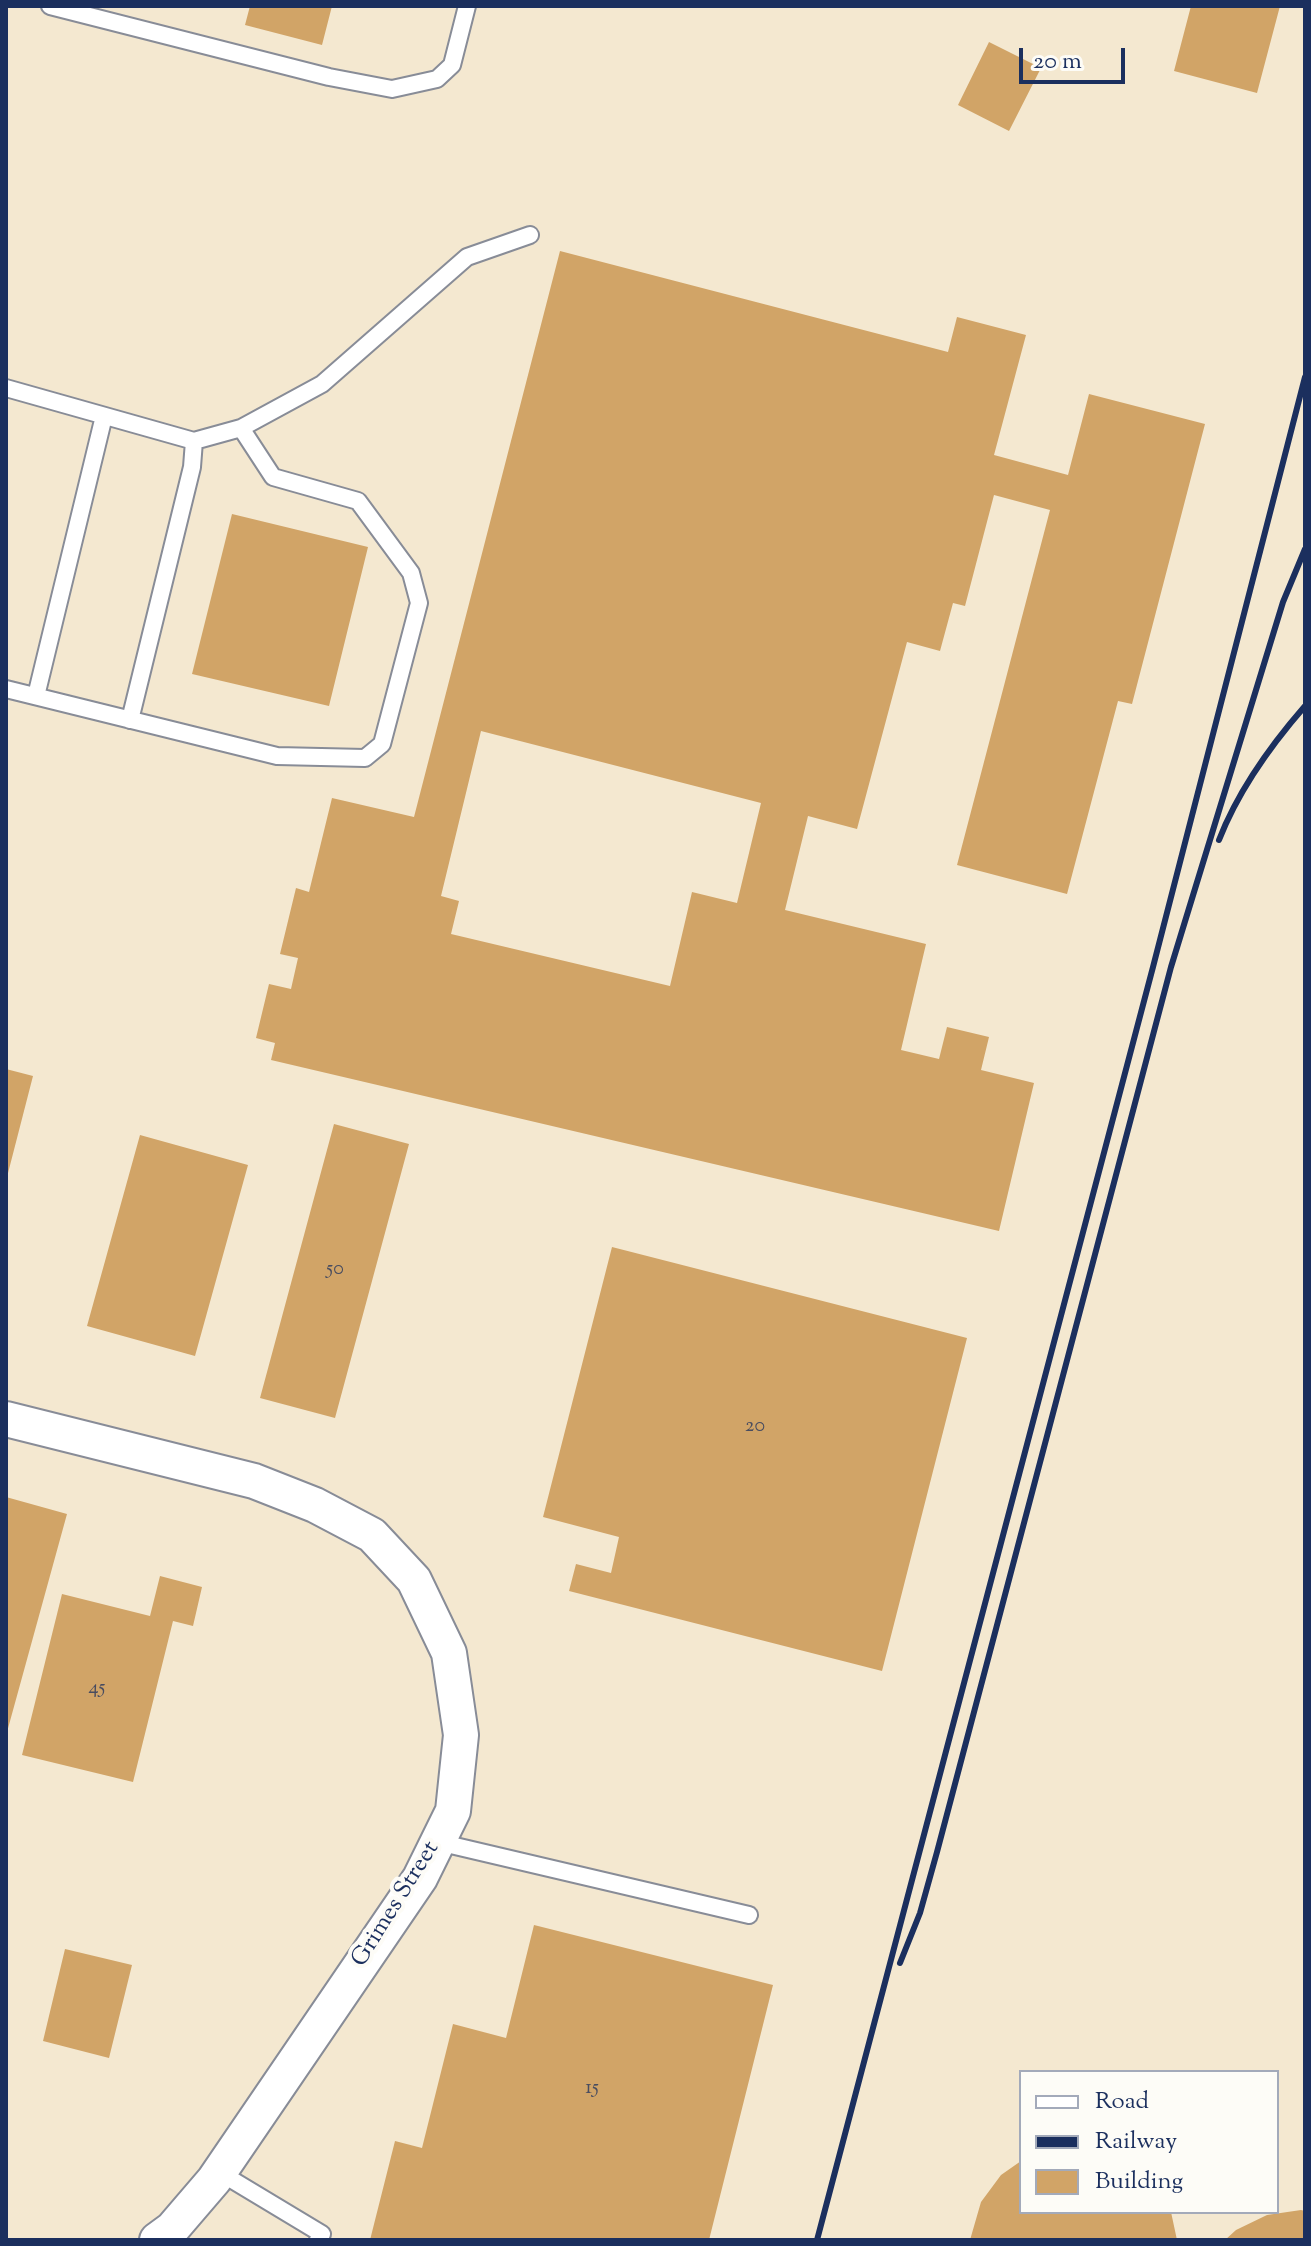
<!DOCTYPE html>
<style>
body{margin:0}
#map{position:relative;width:1311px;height:2246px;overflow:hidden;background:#f4e8d0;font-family:"Sorts Mill Goudy",serif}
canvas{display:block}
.frame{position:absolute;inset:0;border:8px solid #1b2f5e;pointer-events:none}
.legend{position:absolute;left:1019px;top:2070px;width:260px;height:144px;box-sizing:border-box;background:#fdfcf7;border:2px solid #a3aaba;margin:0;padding:10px 14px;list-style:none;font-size:24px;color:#1b2f5e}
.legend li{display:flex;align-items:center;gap:16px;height:40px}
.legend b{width:40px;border:2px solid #a3aaba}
.scale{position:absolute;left:1019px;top:48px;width:106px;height:36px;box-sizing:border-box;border:4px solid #1b2f5e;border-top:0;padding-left:10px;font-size:24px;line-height:28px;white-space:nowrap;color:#1b2f5e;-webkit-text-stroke:6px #fdfcf7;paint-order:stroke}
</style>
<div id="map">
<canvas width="1311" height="2246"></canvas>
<div class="frame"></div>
<ul class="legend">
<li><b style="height:10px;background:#fff"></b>Road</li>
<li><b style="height:10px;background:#1b2f5e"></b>Railway</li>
<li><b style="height:22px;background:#d1a467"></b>Building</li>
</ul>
<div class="scale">20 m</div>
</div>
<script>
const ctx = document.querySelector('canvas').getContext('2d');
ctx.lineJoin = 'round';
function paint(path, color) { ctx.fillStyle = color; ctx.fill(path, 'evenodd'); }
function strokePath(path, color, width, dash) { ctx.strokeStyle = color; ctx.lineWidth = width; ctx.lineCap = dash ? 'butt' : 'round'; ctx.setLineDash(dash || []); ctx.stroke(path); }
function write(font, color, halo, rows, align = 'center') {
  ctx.font = font + ' "Sorts Mill Goudy",serif'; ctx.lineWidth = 8; ctx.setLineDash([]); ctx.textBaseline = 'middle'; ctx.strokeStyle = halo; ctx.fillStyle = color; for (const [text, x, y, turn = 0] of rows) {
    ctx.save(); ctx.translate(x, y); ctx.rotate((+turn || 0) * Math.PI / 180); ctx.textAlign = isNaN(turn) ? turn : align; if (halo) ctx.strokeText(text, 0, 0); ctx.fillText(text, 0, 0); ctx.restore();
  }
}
paint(new Path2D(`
 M250,6H332L322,45L245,25Z
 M1191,6H1280L1257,93L1174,71Z
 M989,42L1041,68L1009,131L958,105Z
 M560,251L948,352L957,317L1026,335L994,455L1068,475L1089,394L1205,424L1132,704L1118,701L1067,894L957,865L1050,510L994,495L965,606L953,603L940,651L907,642L857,829L808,816L785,910L926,944L901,1050L939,1059L947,1027L989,1037L981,1070L1034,1083L999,1231L271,1060L275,1043L256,1038L269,984L291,989L298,958L280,954L296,888L309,892L332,798L414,817ZM481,731L761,803L737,903L692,892L670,986L451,934L459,901L441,896Z
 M232,514L368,547L329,706L192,674Z
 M6,1069L33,1076L7,1177H6Z
 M334,1124L409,1144L335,1418L260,1398Z
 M140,1135L248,1165L195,1356L87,1326Z
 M612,1247L967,1338L882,1671L569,1591L576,1564L611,1573L619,1537L543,1517Z
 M6,1497L67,1514L7,1732H6Z
 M160,1576L202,1587L193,1626L173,1621L133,1782L22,1755L62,1594L150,1616Z
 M534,1925L773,1985L709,2240H370L395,2141L422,2148L453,2024L506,2038Z
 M65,1949L132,1965L109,2058L43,2041Z
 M1021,2161V2212H1171L1177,2240H970L981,2202L1001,2175Z
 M1301,2210L1305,2211V2240H1225L1236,2230L1267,2215Z`), '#d1a467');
const service = new Path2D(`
 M50,6L329,77L392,89L437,79L452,65L467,6
 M6,388L194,441L241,428L322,384L467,257L530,235
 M6,689L277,756L365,758L382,744L419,603L411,573L358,501L273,477L241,428
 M36,696L104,416
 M130,720L192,467L194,441
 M438,1842L749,1915
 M219,2172L322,2234L318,2240`);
const minor = new Path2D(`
 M6,1419L254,1481L315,1505L372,1535L414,1580L449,1653L461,1735L453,1811L420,1878L214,2180L172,2229L157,2240`);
strokePath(service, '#888c97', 20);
strokePath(minor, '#888c97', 38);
strokePath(service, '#fff', 16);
strokePath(minor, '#fff', 34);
strokePath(new Path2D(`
 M1219,840C1238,791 1271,745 1305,706
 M900,1963L920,1913L937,1852L1171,967L1283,602L1305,549
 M817,2240L1153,967L1305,377`), '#1b2f5e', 6);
write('20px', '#484c60', null, [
 ["50",335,1271],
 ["20",755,1428],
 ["45",97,1690],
 ["15",592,2090]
]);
write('24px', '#1b2f5e', '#fdfcf7', [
 ["Grimes Street",397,1905,-58]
]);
</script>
